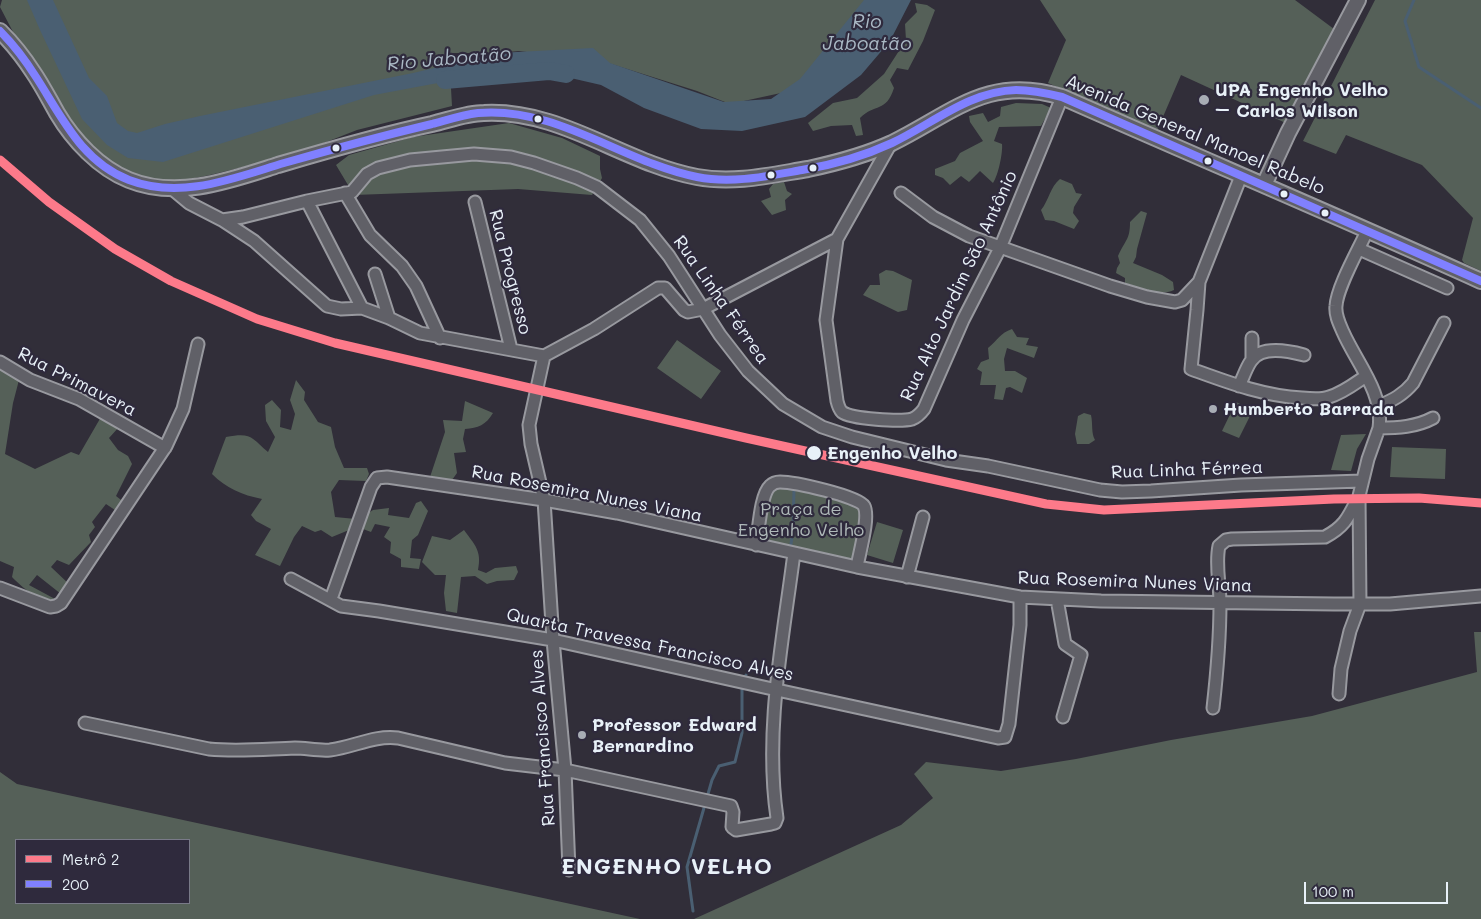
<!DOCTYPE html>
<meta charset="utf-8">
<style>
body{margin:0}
#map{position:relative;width:1481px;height:919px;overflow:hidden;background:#312e39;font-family:Mali,sans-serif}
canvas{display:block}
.legend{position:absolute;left:15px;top:839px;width:175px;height:65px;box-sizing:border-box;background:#2f2a3d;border:1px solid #797a88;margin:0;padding:6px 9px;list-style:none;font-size:15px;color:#e8f1f8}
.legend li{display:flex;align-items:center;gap:10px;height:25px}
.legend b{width:25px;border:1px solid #797a88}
.scale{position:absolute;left:1304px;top:882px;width:144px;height:22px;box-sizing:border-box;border:2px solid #e8f1f8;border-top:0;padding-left:6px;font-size:15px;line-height:18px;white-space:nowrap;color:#e8f1f8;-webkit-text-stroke:4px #2f2a3d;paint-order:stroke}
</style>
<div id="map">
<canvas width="1481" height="919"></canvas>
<ul class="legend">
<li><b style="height:6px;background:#fd7a8a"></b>Metrô 2</li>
<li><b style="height:6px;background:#8080ff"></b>200</li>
</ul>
<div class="scale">100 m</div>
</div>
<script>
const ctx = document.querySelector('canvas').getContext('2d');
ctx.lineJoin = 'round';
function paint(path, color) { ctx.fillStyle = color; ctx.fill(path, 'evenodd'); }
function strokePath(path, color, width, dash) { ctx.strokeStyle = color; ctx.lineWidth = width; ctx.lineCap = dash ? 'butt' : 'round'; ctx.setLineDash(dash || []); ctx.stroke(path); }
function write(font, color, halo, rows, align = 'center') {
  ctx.font = font + ' Mali,sans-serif'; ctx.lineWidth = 4.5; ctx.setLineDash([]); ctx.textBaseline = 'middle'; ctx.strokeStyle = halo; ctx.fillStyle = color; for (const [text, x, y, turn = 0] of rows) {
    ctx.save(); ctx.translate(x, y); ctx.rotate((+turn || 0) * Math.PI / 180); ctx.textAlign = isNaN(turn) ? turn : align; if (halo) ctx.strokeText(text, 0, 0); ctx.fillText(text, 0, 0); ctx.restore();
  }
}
paint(new Path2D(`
 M2,0H879L804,88L730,104L697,91L605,62L519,51L498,53H449L452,106L357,130L293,155L210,175L165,184L136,178L106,162L62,113L23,51L0,7Z
 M1040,0H1295L1338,32L1290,125L1181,75L1156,133L1122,115L1048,83L1066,40Z
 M1375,0H1481V271L1464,263L1462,260L1473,218L1422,165L1346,135L1336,154L1303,141Z
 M915,3L927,5L935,10L923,41L908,70L897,68L890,80L894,88C886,113 875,103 860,118L863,135L856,136L852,125L831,126L813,131L808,123L833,103L857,98L884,74L906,40L905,24L917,12Z
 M1016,103L1042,104L1051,108L1041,126L999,127L994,141L1002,144C1003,153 998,176 993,183L980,171L969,182L961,176L950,185L943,178L935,175V169L955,161L960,153L983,141L970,122L969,116L983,113L988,122L1000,116L1001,107Z
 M509,123L562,138L600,156V169L602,178L592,195L518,189L354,195L336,165L349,155L413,137Z
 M1060,179L1072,184L1076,193L1082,194L1074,207L1073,213L1079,221L1074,229L1054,221L1045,220L1041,210C1049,200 1050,187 1060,179Z
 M784,182L787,191L792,194L785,200L786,210L772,215L761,201L771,197L769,189L773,184Z
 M1141,211L1147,213L1137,249L1136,257L1133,263L1162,275L1173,282L1174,290C1159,297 1140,288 1125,283V278L1116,273L1117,268L1120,263L1118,256C1125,240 1130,240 1130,222Z
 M886,270L893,271L912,280L907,310L898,312L863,295L870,285H880L879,274Z
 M1012,329L1017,337L1029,338L1026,345L1038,347L1034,358L1007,348L1004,359L1005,371H1015L1027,378L1022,393L1010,387L1006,388L1003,400L994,399L996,385H980L982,372L977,369L981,362L989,359L988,348C998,340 1000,333 1012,329Z
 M677,340L721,371L701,399L657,368Z
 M0,368L19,380L13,403L5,454L35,469L71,452L79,455L101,417L119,427L109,438L118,450L128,456L132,464L116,496L125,503L121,514L106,504L92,522L95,527L89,535L91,542L69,565L57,560L51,567L70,585L61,594L37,575L29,585L55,599C36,600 24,589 12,577L14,567L0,561Z
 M296,380L305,392L304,400L318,422L331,427L335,447L344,468H367L369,474L366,481L339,480L331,492L335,517L356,519L354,530H349L332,537L321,530L315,532L302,526L294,537L280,566L255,555L271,529L256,521L251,515L262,499C242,495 226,488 212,474L226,437C251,432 251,437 268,452L275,437L266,421L265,405L272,400L281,410L280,427L291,430L295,414L290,400Z
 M465,401L493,413C486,425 478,428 465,429L463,439L466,452L454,453L457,473L452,480L430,477L445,432L443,420L462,421Z
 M1236,402L1253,410L1239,438L1222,431Z
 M1084,413L1091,415C1093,424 1091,433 1095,440L1089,444H1077L1075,434L1078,416Z
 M1366,434L1357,449L1351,471L1331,470L1341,435Z
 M1392,447L1446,449L1445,479L1390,477Z
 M775,484L861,504L863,512L852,560L760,540L770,489Z
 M421,501L428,511L418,535L412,540L410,558L421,559L419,569L401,567V559L390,553L391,542L384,537L390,527L375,524L371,532L363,529L367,514L373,510L389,508L388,515L409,518L416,503Z
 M877,522L903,530L893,563L867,555Z
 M464,530C475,545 482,551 478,570L486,573L495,568L516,566L518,572L514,580L497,581L487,584L475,576L461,577L457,613L446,611L444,593L446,575H435L422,562L432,536L450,540Z
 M1474,632H1481V919H694L901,825L933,798L914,774L926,762L1001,771L1076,759L1171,740L1312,716L1477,672Z
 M0,772L17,784L640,919H0ZM189,840V903H16V840Z`), '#556058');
paint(new Path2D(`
 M27,0H53L89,78L107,96L117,123L128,131L137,133L165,124L200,116L413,73L498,53L593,48L610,63L724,102L771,99L800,79L864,0H911L890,41L861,75L805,117L742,131L701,129L644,108L601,85L523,67L374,95L163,162L128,158L107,145L82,119L40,30Z`), '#4a5f72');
strokePath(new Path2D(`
 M1414,0L1405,21L1419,67L1481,108
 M791,544L793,529L794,489
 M693,911L687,867L712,780L719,766L735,762L742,733V684L746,675`), '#4a5f72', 3);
strokePath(new Path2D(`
 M445,80L549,71L566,74`), '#4a5f72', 18);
const minor = new Path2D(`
 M891,143L837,239L826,320L837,401C838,405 839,409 842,412C851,419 901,422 912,419C917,417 921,413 924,409L963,320L1000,248L1062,97
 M1241,176L1199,282L1197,310L1191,369C1227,382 1263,396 1302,398C1311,399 1321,400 1329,397C1343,393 1354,384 1366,376
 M171,188L189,203L222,220L254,241L327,306L341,309L362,308L389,318L420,333L544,356
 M345,193L370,235L402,266L416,286L440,338
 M901,193L933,217L969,236L1110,286L1147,297L1175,302L1182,300L1199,282
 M307,201L352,192L367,174L378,168L410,160L474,154L511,157L534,163L577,178L597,187L640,220L669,256L720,335L748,371L783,404L822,427L852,437L946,460L988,466L1100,490L1122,492L1151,491L1241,485L1362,481
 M475,202L511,349
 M222,220L243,217L307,201L362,308
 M1359,249L1447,288
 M375,274L389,318
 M1252,338V359
 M544,356L529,425L531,444L544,500L553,640L565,770L569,870
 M544,356L594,329L658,288H665L684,310L688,312L703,309L837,239
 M0,362L30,380L79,399L165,448
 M1239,386C1243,378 1246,368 1251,361C1261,345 1289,351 1304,355
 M1379,406C1393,400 1403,395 1413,383L1444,323
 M1379,428C1398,428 1416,427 1433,418
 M756,545C759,531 760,495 770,486C773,483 776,482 780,482C794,482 858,496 864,506C870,517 859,554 857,567
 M907,577L923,517
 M291,579L341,606L379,611L553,640L777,690L998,738L1005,737L1009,724L1020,625V597
 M0,588L50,607L56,606L61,603L166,446L183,409L198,344
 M331,599L371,487L377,478L387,477L544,500L617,513L857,567L1020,597L1101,601L1334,604H1390L1481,596
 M1057,599L1065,644L1081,655L1063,717
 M1339,694L1341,669L1350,631L1360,604L1359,496L1368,459L1379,428C1384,393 1356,362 1343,332C1339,323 1335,315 1336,306C1337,287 1359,249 1367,231
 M1213,708C1217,673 1220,638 1220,603C1220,584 1215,564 1219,546L1226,540L1232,539L1325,537C1344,527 1348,518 1357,500
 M85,723L209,749C238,752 266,749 295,748C306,748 318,751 330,750C354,747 374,735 398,738L505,763L565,770L731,806L733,812L732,827L736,830L771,824L775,823L777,818C764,730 783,640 794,553`);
const major = new Path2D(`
 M0,31C12,43 24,58 33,72C42,85 49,99 57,113C73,140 99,168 129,180C178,200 231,180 278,165C329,150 380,135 432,124C449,120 467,113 484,113C561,109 623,163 697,177C734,184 771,175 808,169C836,163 866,155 892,143C953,113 988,74 1062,97C1202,159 1342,218 1481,281
 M1264,185L1288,133L1358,0`);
strokePath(minor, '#98999f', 15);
strokePath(major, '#98999f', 18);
strokePath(minor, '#606067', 11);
strokePath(major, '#606067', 14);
strokePath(new Path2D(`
 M0,31C14,45 26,61 36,77C62,117 81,161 129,180C181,200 234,178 284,163C333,149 382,136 432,124C447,120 462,115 478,113C557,106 622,162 697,177C732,184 768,176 802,170C832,165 864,156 892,143C932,124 970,91 1016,90C1032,90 1046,93 1062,97L1481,281`), '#8080ff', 8);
strokePath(new Path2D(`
 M0,160L49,202L115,249L171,281L257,319L335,343L746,438L1046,504L1104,510L1334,499L1419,498L1481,503`), '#fd7a8a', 9);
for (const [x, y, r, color] of [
 [1204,100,6,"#a8adb5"],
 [538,119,4.5,"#e8f1f8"],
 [336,148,4.5,"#e8f1f8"],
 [1208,161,4.5,"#e8f1f8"],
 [813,168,4.5,"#e8f1f8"],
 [771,175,4.5,"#e8f1f8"],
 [1284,194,4.5,"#e8f1f8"],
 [1325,213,4.5,"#e8f1f8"],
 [1213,409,5,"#a8adb5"],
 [814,453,8,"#e8f1f8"],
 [582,735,5,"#a8adb5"]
]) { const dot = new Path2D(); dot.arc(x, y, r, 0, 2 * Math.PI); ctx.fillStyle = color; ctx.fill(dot); strokePath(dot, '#2f2a3d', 2); }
write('bold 18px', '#e8f1f8', '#2f2a3d', [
 ["UPA Engenho Velho",1215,90],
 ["– Carlos Wilson",1215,111],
 ["Humberto Barrada",1223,409],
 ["Professor Edward",592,725],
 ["Bernardino",592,746]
], 'left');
write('18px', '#e8f1f8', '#2f2a3d', [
 ["Avenida General Manoel Rabelo",1195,135,23],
 ["Rua Progresso",510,272,76],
 ["Rua Alto Jardim São Antônio",959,286,-65],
 ["Rua Linha Férrea",721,300,55],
 ["Rua Primavera",77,382,27],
 ["Rua Linha Férrea",1187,470,-2],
 ["Rua Rosemira Nunes Viana",587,494,11],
 ["Rua Rosemira Nunes Viana",1135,582,2],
 ["Quarta Travessa Francisco Alves",650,645,12],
 ["Rua Francisco Alves",543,738,-94]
]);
write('bold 18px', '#e8f1f8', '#2f2a3d', [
 ["Engenho Velho",827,453]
], 'left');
write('18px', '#b0baba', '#2f2a3d', [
 ["Praça de",801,509],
 ["Engenho Velho",801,530]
]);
write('italic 19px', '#aab9c5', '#2f2a3d', [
 ["Rio",867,22],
 ["Jaboatão",867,44],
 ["Rio Jaboatão",449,59,-5]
]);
ctx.letterSpacing = '1px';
write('bold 22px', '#e8f1f8', '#2f2a3d', [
 ["ENGENHO VELHO",667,867]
]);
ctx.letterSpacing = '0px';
</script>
